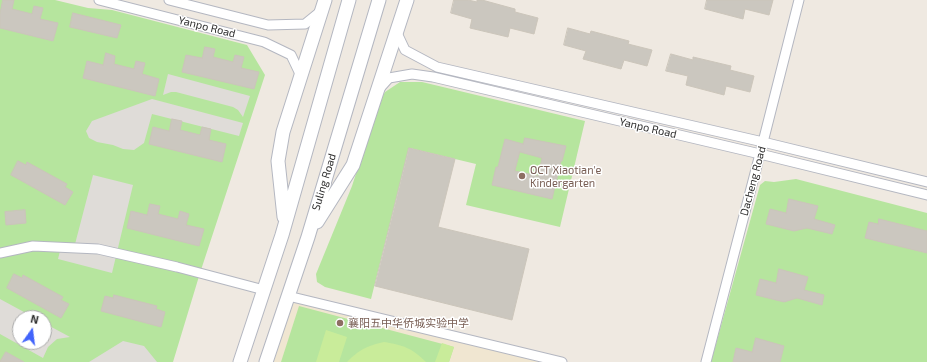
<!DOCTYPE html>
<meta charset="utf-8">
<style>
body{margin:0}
#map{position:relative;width:927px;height:362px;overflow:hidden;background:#efe9e1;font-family:"Exo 2",sans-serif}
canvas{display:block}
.north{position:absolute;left:12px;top:310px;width:40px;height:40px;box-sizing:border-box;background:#fff;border:1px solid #ababab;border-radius:50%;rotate:14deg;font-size:11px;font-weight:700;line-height:16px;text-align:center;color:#2e2e2e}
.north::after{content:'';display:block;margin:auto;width:14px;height:18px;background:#4264fb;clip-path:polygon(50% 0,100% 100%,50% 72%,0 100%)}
</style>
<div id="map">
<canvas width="927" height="362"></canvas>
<div class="north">N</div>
</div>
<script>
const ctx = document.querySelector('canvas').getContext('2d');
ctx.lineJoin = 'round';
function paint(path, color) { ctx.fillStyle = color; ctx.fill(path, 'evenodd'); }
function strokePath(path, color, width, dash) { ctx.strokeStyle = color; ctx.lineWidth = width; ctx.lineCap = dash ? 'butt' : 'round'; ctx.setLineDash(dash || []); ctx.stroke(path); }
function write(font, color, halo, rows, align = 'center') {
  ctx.font = font + ' "Exo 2","Noto Sans SC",sans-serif'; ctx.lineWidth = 3; ctx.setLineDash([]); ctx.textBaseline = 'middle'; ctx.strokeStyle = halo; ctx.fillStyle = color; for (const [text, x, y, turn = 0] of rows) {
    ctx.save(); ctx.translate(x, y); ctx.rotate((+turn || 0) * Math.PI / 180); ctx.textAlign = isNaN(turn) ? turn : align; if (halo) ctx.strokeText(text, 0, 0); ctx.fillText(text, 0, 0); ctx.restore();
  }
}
paint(new Path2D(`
 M288,296L562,362H266Z`), '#f0e6d1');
paint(new Path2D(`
 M0,0H55L88,8L112,10L247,45L265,75L200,273L173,362H0ZM20,318H44V342H20Z
 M400,82H422L585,121L560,227L466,205L476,164L409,148L371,299L325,287L317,282L316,274L352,186L379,103L385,92Z
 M796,179L927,213V362H711L760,185L765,181L774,182Z
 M299,306L454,347L449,362H281Z`), '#b6e59e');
paint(new Path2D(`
 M326,330L347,337L339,362H316Z
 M384,342C403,345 412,348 426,362H347C359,350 366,346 384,342Z
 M442,343L454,347L449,362H435Z`), '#c9ec9a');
paint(new Path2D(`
 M168,74L250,96L243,117L238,110L233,107L176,92H171L163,95Z
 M152,99L243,123L239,136L152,114L144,143L134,150L123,149L113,145L97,142L89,138L86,131L92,121Z
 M93,175L133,185L112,273L58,259L61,247L74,248Z
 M0,299L35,318H20V342H44V323L70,337L57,339L48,347L43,358L0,334Z
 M123,341L144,346L157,362H89Z`), '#dfdcd8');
const building = new Path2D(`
 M3,0H14L12,9L32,14L34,6L43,8L40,19L58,23L53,41L0,28V14Z
 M454,0H468L477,2V0H482L515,9V12L538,18L534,34L510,28L508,37L470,28L472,19L451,13Z
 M707,0H773L769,15L745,9L743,19L705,9Z
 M73,13L121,25L117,38L70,27Z
 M568,28L590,34L591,31L629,41L628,44L652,50L647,66L624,60L621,69L583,59L586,51L564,45Z
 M205,47L215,49L213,57L233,62L235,55L244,57L241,68L259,72L254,89L182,72L186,55L202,58Z
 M106,53L115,56L114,64L134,69L136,61L145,63L142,74L159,79L155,96L83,78L87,61L103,65Z
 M671,54L693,60V57L731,66L730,70L754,76L750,92L726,86L724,95L686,85L688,76L666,71Z
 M172,119L182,121L180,130L200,135L202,127L211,129L209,140L226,144L222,162L149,144L153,127L169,131Z
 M525,138L566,146L562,161H561L552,199L492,185L496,167H498L505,139L523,144ZM520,152L542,158L538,176L515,171Z
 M409,148L455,159L438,227L529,249L512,320L375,286Z
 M18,161L26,165L27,162L67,184L65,187L73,192L65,205L11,175Z
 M789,199L818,206L814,219L835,225L832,234L807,228L794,231L766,224L770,209L786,213Z
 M150,204L160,206L158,214L178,219L180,211L189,214L186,225L204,229L199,246L127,228L131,211L147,215Z
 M25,210L26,223L6,225L5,212Z
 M879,219L927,231V253L865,238L869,222L878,224Z
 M779,269L808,277L804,290L824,295L822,305L797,298L784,302L756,295L760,279L776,283Z
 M14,274L22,278L23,275L63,297L61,300L69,304L61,318L7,288Z
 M114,295L157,306L156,309L165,312L161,327L101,311L105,296L113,298Z
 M756,338L784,346L780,362H733L736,348L752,352Z
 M6,352L24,362H0Z`);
paint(building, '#cbc7bf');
strokePath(building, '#cbc5ba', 1);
const minor = new Path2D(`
 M99,0L264,42L291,55L301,76
 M169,0L268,25L305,24L321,11
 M397,33L405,50L437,67L763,142L927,182
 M380,88L389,78L412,74L433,77L760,154L927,195
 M0,253L33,246L98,249L177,267L264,290
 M288,296L562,362
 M706,362L760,154L799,0`);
const secondary = new Path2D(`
 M284,217L278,161L283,132L325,0
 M317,222L353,165L407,0
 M240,362L282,235L349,0
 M266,362L308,237L379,0`);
strokePath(minor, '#b4b7c1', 11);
strokePath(secondary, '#b4b7c1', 15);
strokePath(minor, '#fff', 9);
strokePath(secondary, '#fff', 13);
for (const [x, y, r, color] of [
 [522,176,4,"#8d6e63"],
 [340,323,4,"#8d6e63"]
]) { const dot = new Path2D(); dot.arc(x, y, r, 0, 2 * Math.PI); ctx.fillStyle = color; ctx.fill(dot); strokePath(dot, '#fff', 1.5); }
write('11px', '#2e2e2e', '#fff', [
 ["Yanpo Road",207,27,14],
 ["Yanpo Road",648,128,13],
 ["Dacheng Road",753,181,-75],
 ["Suling Road",324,182,-73]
]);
write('11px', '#785e54', '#fff', [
 ["OCT Xiaotian'e",530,170],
 ["Kindergarten",530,183],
 ["襄阳五中华侨城实验中学",348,323]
], 'left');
</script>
